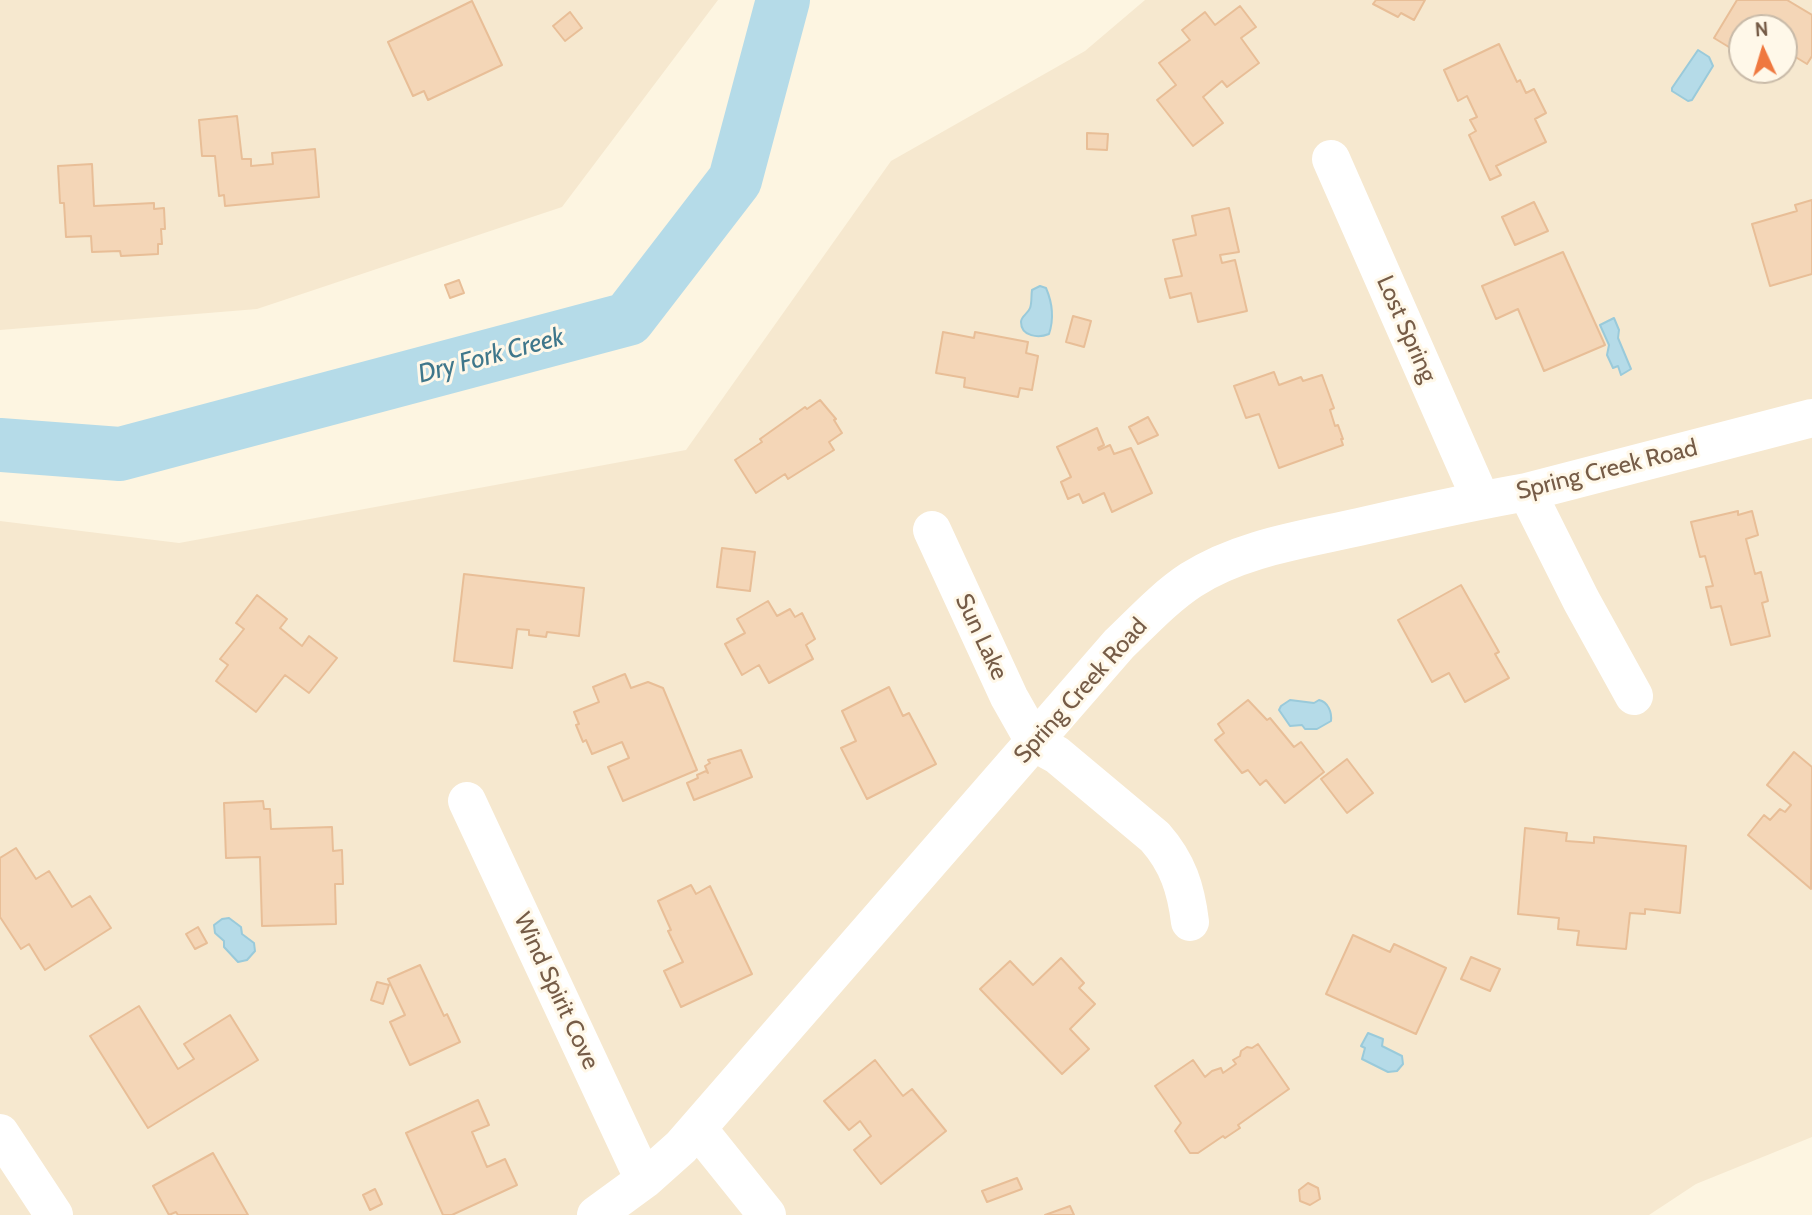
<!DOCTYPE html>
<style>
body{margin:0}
#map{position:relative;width:1812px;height:1215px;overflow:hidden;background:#fdf5e1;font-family:Cabin,sans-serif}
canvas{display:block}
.north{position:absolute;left:1728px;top:14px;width:70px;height:70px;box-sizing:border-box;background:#fff8e9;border:2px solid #c8baa8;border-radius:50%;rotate:356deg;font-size:19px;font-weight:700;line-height:28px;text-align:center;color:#765c47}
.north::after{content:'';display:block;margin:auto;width:24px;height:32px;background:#ef783f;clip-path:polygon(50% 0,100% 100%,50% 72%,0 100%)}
</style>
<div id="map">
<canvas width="1812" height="1215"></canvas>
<div class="north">N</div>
</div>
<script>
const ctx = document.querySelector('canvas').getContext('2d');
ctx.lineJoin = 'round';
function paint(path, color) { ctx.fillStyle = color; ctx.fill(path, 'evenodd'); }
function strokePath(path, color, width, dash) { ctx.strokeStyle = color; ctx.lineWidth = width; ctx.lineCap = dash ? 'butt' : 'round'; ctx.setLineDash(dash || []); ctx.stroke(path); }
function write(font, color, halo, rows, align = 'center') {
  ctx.font = font + ' Cabin,sans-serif'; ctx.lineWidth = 6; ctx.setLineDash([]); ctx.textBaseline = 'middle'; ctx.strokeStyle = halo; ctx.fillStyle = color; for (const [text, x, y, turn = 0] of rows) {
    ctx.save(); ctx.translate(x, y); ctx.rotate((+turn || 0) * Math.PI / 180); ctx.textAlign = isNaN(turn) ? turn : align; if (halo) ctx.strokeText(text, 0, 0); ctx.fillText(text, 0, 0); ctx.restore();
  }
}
paint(new Path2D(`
 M0,0H718L562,207L257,309L0,330Z
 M1145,0H1812V1137L1696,1184L1649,1215H0V521L179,543L686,450L891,161L1085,51ZM1742,28H1784V70H1742Z`), '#f6e8cf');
const water = new Path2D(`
 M1698,50L1709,57L1713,66L1692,100L1688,101L1672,91V88Z
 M1040,286L1046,288C1052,302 1054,319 1049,334C1039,338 1021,337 1021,322C1021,316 1028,314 1030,308C1032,303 1031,296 1032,290Z
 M1614,318L1619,330L1618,338L1631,369L1621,375L1618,366L1613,368L1607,355L1609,345L1600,325Z
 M1290,700L1314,703L1319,700C1328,702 1332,712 1331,721L1317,729H1305L1302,725L1290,726L1279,710L1281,706Z
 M229,918L241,927L242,934L254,943L255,951L247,960L238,962L224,947V941L215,933L214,925L222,919Z
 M1368,1033L1383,1039L1382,1046L1402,1056L1403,1064L1397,1071L1388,1072L1362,1059L1365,1048L1361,1046Z`);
paint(water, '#b5dbe8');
strokePath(water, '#9acada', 2);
strokePath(new Path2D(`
 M0,445L120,454L628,319L735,180L783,0`), '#b5dbe8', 54);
const building = new Path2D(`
 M1376,0H1425L1414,20L1401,13L1398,17L1373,4Z
 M1737,0H1787L1812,15V56L1807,64L1784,50V28H1742V55L1714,38Z
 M472,1L502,65L428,100L424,91L413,96L388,42Z
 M1240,6L1256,27L1241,38L1259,63L1227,87L1222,81L1203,97L1223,123L1193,146L1157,100L1176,85L1159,63L1190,40L1182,30L1205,12L1215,25Z
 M570,12L582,28L565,41L553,26Z
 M1499,44L1517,82L1520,80L1526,93L1534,89L1546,113L1535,119L1546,142L1496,166L1501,175L1490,180L1469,135L1476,131L1470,120L1477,117L1467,96L1458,101L1444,70Z
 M237,116L242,159H251V166L273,164L272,153L315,149L319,197L225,206L224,195L219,196L215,156H202L199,120Z
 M1087,133L1108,134L1107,150L1087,149Z
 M92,164L94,206L154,203V209L164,208L165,229H161L162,244H158V254L121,256L120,251L92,252L91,236L66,237L64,203H60L58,166Z
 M1812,200V274L1770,286L1752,224L1797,211L1795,205Z
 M1534,202L1548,231L1515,245L1502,217Z
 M1229,208L1239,252L1220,255L1222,263L1235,260L1247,311L1198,322L1191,293L1170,298L1165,279L1182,276L1173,240L1196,235L1192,216Z
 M1563,252L1605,345L1544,371L1518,309L1496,319L1482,286Z
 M459,280L464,293L450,298L445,285Z
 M1073,316L1091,321L1084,347L1066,342Z
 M943,332L974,338L975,332L1028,342L1026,353L1038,356L1032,390L1020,388L1018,397L964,387L965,378L936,373Z
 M1274,372L1279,385L1301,377L1303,381L1322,375L1334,408L1330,410L1335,426L1338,425L1343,439H1341L1343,445L1279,468L1259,414L1246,418L1234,386Z
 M820,400L836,419L834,420L842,433L829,442L834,450L788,479L785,474L756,493L735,460L762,442L760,439L805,407L807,409Z
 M1148,417L1158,435L1138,444L1129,427Z
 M1097,428L1104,445L1098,448L1099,450L1110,445L1114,454L1131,448L1152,493L1112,512L1104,493L1083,503L1079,494L1068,499L1061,482L1071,477L1057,447Z
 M1738,511V515L1752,511L1758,535L1746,539L1755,574L1761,572L1768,601L1762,603L1770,636L1731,645L1721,606L1711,608L1706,587L1713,586L1705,556L1700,557L1691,522Z
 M722,548L755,552L750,591L717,587Z
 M464,574L584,588L579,636L547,632L546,637L529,635V630L517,629L512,668L454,661Z
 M1461,585L1499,652L1495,654L1509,678L1465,702L1449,673L1432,682L1398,620Z
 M257,595L287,619L280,628L302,646L309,636L337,658L309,693L285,675L256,712L216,681L228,665L220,659L244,629L236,623Z
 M768,601L777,616L790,609L795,617L802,613L815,639L806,645L813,659L769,683L759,665L742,675L725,644L745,633L737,619Z
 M625,674L631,688L648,682L663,688L697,770L623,801L608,767L629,758L622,742L592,754L586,740L583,742L576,725L579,724L574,712L599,702L593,687Z
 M889,687L903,716L909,713L936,764L867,799L841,748L856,741L842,711Z
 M1248,700L1267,720L1270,718L1294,747L1301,742L1324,772L1285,803L1266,780L1260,785L1248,770L1242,773L1215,740L1224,733L1218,724Z
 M741,750L752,777L694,800L687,783L698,778L697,775L706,771L708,773L705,766L710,763L708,760Z
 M1794,752L1812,767L1811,889L1748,835L1764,815L1770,820L1780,809L1785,812L1791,805L1767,785Z
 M1347,759L1373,793L1347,813L1321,779Z
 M263,801L264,809H270L271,829L332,827L333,851L342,850L343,884H335L336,924L262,926L260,857L226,858L224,803Z
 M1525,828L1567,833L1566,841L1594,843V837L1686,846L1680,913L1645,909V914L1630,913L1626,949L1577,945L1579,931L1558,929L1559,918L1518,914Z
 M16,848L36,879L49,871L72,907L90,896L111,928L45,970L29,944L21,949L0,917V858Z
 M691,885L696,894L710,886L752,974L681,1007L664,971L683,962L668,931L671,930L658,901Z
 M198,927L207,943L195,949L186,934Z
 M1353,935L1390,952L1394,944L1446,968L1416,1034L1326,994Z
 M1471,957L1500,969L1490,991L1461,979Z
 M1061,958L1084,983L1079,988L1095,1004L1070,1029L1089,1049L1062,1074L980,989L1010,961L1033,985Z
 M420,965L444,1016L447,1014L460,1042L410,1065L390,1022L405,1015L388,979Z
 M377,982L389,985L383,1004L371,1000Z
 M139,1006L178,1069L194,1059L184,1044L230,1015L258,1060L148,1128L90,1036Z
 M1258,1044L1289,1089L1238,1125L1240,1128L1225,1138L1223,1136L1198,1153H1190L1175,1131L1181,1123L1155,1086L1193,1060L1205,1077L1212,1071L1221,1068L1223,1073L1236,1064L1233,1060L1240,1056L1241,1051L1247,1047L1252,1048Z
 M875,1060L903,1096L912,1089L946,1131L881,1184L854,1150L871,1136L860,1121L849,1130L824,1101Z
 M478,1100L489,1125L472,1132L487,1167L505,1159L517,1185L452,1215H443L406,1133Z
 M213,1153L248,1215H178L176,1212L169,1215L153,1186Z
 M1017,1178L1022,1189L987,1202L982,1191Z
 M1308,1183L1318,1188L1320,1199L1310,1205L1300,1201L1299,1190Z
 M375,1189L382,1204L370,1210L363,1195Z
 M1070,1206L1074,1215H1045Z`);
paint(building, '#f4d6b7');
strokePath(building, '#e8be97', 2);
strokePath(new Path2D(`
 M1331,159L1481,500
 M1527,492L1581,600L1634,696
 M932,530L1009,697L1035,743L1057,755L1155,837C1178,863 1186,889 1190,922
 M467,801L644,1180
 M698,1129L767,1215
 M0,1133L54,1215
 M596,1215L644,1180L681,1147L1119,644C1142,622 1165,597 1191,580C1239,549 1300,540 1354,528C1412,515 1469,502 1527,492L1812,418`), '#fff', 38);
write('24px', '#765c47', '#fff8e9', [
 ["Lost Spring",1406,329,66],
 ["Spring Creek Road",1607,470,-14],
 ["Sun Lake",981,637,65],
 ["Spring Creek Road",1081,691,-48],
 ["Wind Spirit Cove",556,991,65]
]);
write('italic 26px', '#3f778b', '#fff8e9', [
 ["Dry Fork Creek",491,356,-15]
]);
</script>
